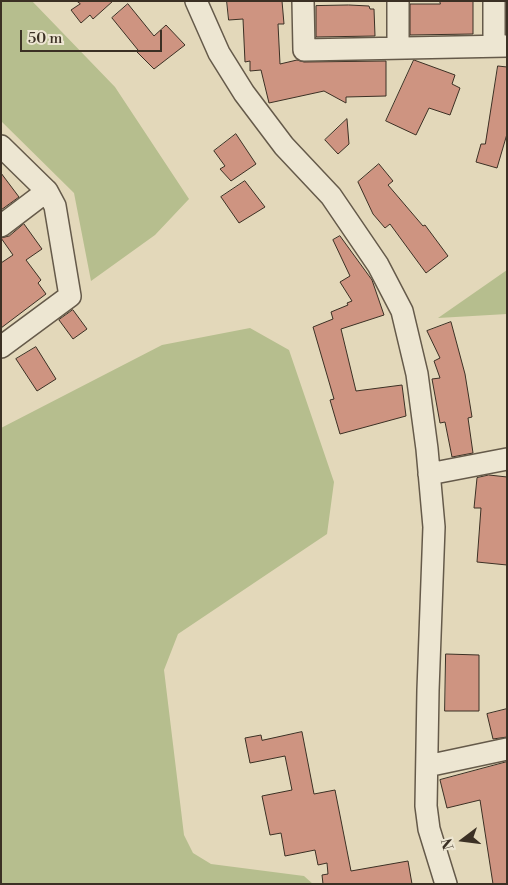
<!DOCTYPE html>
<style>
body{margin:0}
#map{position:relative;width:508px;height:885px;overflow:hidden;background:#e3d8ba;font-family:"Libre Bodoni",serif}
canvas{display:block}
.frame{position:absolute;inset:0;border:2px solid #3b3024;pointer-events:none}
.north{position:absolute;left:438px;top:815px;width:50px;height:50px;-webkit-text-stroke:4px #ede6d2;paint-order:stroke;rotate:255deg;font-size:14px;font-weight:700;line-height:20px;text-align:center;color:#3b3024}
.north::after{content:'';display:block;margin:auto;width:18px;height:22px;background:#3b3024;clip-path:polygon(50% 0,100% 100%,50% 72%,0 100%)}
.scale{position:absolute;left:20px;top:30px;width:142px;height:22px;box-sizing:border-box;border:2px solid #3b3024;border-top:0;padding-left:6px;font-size:15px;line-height:18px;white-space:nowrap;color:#3b3024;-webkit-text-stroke:4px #ede6d2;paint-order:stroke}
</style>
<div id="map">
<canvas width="508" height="885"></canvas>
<div class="frame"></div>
<div class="north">N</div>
<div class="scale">50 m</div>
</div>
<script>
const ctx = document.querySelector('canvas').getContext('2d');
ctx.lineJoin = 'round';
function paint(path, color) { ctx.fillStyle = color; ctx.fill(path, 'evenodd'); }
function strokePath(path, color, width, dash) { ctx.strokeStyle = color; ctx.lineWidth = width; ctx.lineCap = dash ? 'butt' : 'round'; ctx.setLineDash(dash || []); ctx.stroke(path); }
paint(new Path2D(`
 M1,1H32L115,87L189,199L155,235L91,281L74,193L1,121Z
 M507,270V314L438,318Z
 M250,328L289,350L334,482L327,534L178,634L164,670L184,835L193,853L211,864L304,876L313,884H1V428L162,345Z`), '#b6be8e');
const building = new Path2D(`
 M77,1H113L93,19L90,15L81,23L71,10L80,4Z
 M227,1H282L284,24H278L280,64L297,60L304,62L386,61V96L346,97V103L324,91L269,103L261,70L250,71V61L245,62L243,19L229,20Z
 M440,1H473V34L410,35V4H440Z
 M128,4L154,36L166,25L185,45L154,69L136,51L138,50L112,18Z
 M349,5L369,6L370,9H374L375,36L316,37V6Z
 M414,60L455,75L452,84L460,88L450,115L429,108L416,135L386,121Z
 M498,66L507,67V134L497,168L476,162L481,144H485Z
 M347,119L349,144L338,154L325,140Z
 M236,134L256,164L231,181L220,169L225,166L214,151Z
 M379,164L393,181L388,185L423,226L425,225L448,256L426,273L390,224L385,228L373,214L358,182Z
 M1,173L19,197L1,210Z
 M245,181L265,207L239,223L221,197Z
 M24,224L42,249L26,260L41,280L38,283L46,294L1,328V263L13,255L1,238L9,236Z
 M340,236L372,280L384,315L341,329L356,391L402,385L406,416L340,434L330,400L334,399L313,327L333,319L331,312L348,305L347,303L352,301L340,282L350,276L333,240Z
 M73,310L87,329L73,339L59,320Z
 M451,322L465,374L472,417L468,418L473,453L452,457L445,422L440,423L432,379L440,378L434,361L440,358L427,331Z
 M36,347L56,379L37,391L16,359Z
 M489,475L507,477V565L477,562L481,508H474L477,478Z
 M446,654L479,655V711H445Z
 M507,709V737L493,739L487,714Z
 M302,732L314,794L335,790L351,871L408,861L412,884H323L322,875L328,874L327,863L318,865L315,850L285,856L281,833L270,835L262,796L292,790L285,756L250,763L245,738L261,735L262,740Z
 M507,762V884H493L480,800L447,808L440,780Z`);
paint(building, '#ce9481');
strokePath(building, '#3b3024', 1);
const minor = new Path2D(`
 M196,1L219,53L244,93L284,146L331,196L378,265L402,311L417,374L427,449L434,527L428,690L426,806L429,829L446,884
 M303,1L304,50L507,46
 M494,46V1
 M398,48V1
 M1,146L47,191L55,206L70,296L1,347
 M1,226L47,191
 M429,474L507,459
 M427,766L507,749`);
strokePath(minor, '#655a4a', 24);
strokePath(minor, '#ede6d2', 21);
</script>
